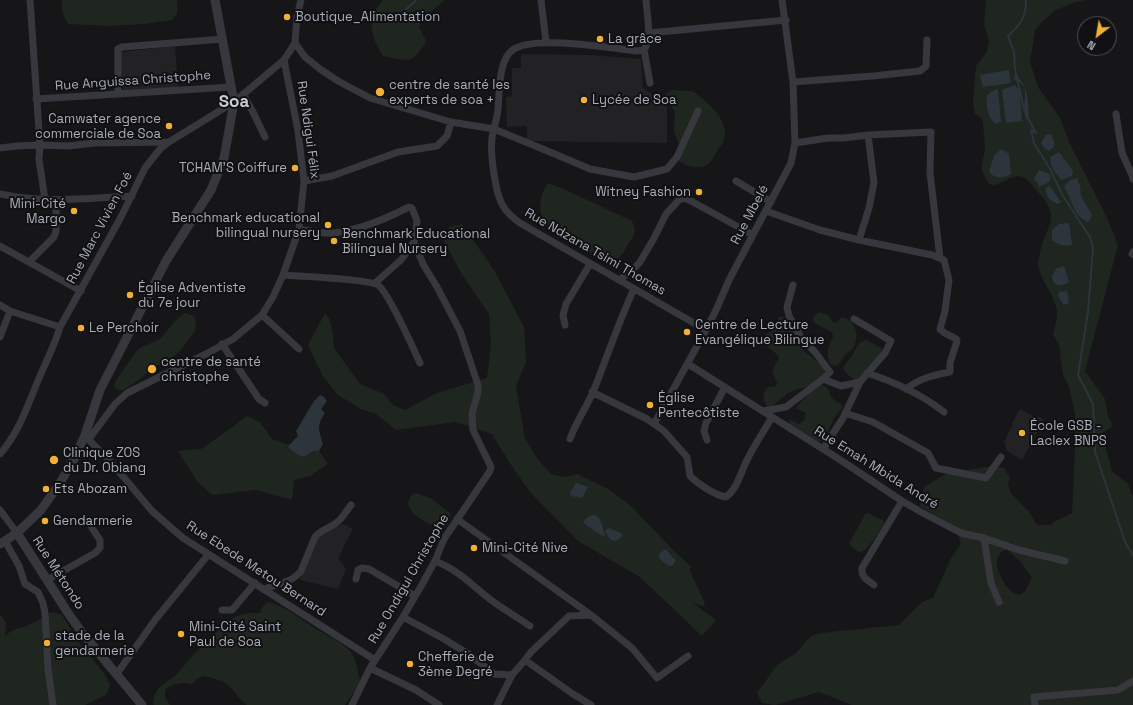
<!DOCTYPE html>
<meta charset="utf-8">
<style>
body{margin:0}
#map{position:relative;width:1133px;height:705px;overflow:hidden;background:#161618;font-family:"Space Grotesk",sans-serif}
canvas{display:block}
.north{position:absolute;left:1077px;top:16px;width:40px;height:40px;box-sizing:border-box;background:#111113;border:1px solid #4d4f55;border-radius:50%;rotate:211deg;font-size:11px;font-weight:700;line-height:16px;text-align:center;color:#a8adb8}
.north::after{content:'';display:block;margin:auto;width:14px;height:18px;background:#f2b134;clip-path:polygon(50% 0,100% 100%,50% 72%,0 100%)}
</style>
<div id="map">
<canvas width="1133" height="705"></canvas>
<div class="north">N</div>
</div>
<script>
const ctx = document.querySelector('canvas').getContext('2d');
ctx.lineJoin = 'round';
function paint(path, color) { ctx.fillStyle = color; ctx.fill(path, 'evenodd'); }
function strokePath(path, color, width, dash) { ctx.strokeStyle = color; ctx.lineWidth = width; ctx.lineCap = dash ? 'butt' : 'round'; ctx.setLineDash(dash || []); ctx.stroke(path); }
function write(font, color, halo, rows, align = 'center') {
  ctx.font = font + ' "Space Grotesk",sans-serif'; ctx.lineWidth = 4; ctx.setLineDash([]); ctx.textBaseline = 'middle'; ctx.strokeStyle = halo; ctx.fillStyle = color; for (const [text, x, y, turn = 0] of rows) {
    ctx.save(); ctx.translate(x, y); ctx.rotate((+turn || 0) * Math.PI / 180); ctx.textAlign = isNaN(turn) ? turn : align; if (halo) ctx.strokeText(text, 0, 0); ctx.fillText(text, 0, 0); ctx.restore();
  }
}
paint(new Path2D(`
 M175,46L178,87L123,91L120,55L121,52Z
 M521,54L589,55L641,59L643,88L667,103V143L527,141V126L507,127L506,97L512,96V68H521Z
 M1020,409L1035,417L1038,416L1044,420L1022,460L1007,451L1004,442L1013,424L1012,423Z
 M343,524L353,529L338,558L346,569L338,589L300,580L319,535Z`), '#222225');
paint(new Path2D(`
 M62,0H177V13L172,20L145,24L109,26L68,24C63,16 61,9 62,0Z
 M383,0H445L421,20L419,27L426,41C413,65 408,61 383,56C371,37 365,18 383,0Z
 M986,0H1086L1073,3L1054,11L1041,23L1035,30L1030,62L1038,87L1060,118L1070,144L1108,220L1118,245L1085,371L1105,399L1108,416L1113,426L1102,433L1112,471L1128,484L1133,496V705H852L819,692L775,705L762,703L757,693L777,665L796,653L811,636L821,633L899,625L922,602L933,598L951,558L961,544L956,528L920,506L924,487L946,474L992,466L1004,468L1010,478L1008,485L1010,492L1030,513L1037,525H1051C1057,518 1065,518 1072,513L1076,428L1075,414L1069,387L1063,375L1059,345L1053,334C1055,327 1057,320 1057,313C1056,296 1041,282 1038,265C1038,261 1039,257 1040,253C1045,226 1063,219 1038,192C1034,187 1029,180 1023,177C1010,172 1000,189 989,184L982,171V164L985,150L983,122L981,118L975,114L973,103L976,66L987,52L989,41L984,24ZM1007,550L1020,561L1032,578C1029,582 1027,589 1024,592C1012,604 994,570 997,559C998,557 1001,553 1002,551Z
 M672,90L691,91L694,92C707,102 724,115 725,133C725,140 722,144 718,150C715,154 712,162 707,165C699,170 685,166 678,160L677,156L679,144L674,132L675,111L665,98V94Z
 M547,184H550L564,189L632,221C637,232 635,233 629,243C625,249 622,257 616,259C606,263 589,252 581,248C563,238 539,229 540,204C541,197 543,190 547,184Z
 M462,224L494,270L524,327L526,362L516,386L525,439L539,461L551,474L565,477L577,474L608,489L631,506L671,548L691,567L689,569L704,601L705,607L693,603L716,620L702,636L640,577L578,541L530,492L511,465L492,434L455,422L396,430L376,414L361,409L338,395L322,375L308,345L325,313L330,320L333,334L334,348L360,384L384,394L393,405L405,410L437,393L487,378L491,343L489,314L461,273L444,241L449,227Z
 M818,312L828,315L833,322L836,323L841,317C855,319 860,335 854,346C852,350 848,352 845,355C841,360 841,364 835,366L830,364C826,354 828,346 833,337L832,332L814,323L813,318Z
 M185,313L194,316L196,321L195,331L180,351L168,361L150,369L143,377L123,390H118L114,387L115,382L138,349L160,339L177,319Z
 M779,317H783L800,325C802,333 798,337 799,343C802,353 821,361 825,370C815,391 805,384 789,393C781,397 775,405 768,409L764,401V393L768,387L776,386L777,383L772,371L779,358C776,351 767,348 762,342L765,335L772,331Z
 M866,340L881,348L883,353L857,383L845,372L843,367L851,357L859,343Z
 M820,384C833,389 827,392 833,399C836,402 841,403 843,407L834,418L825,438L821,442L815,441L790,425L789,419L799,424L804,420L806,413L796,408L797,406L805,398L811,390Z
 M247,416L260,422L272,439L289,445L288,449L304,457L313,451H319L328,464L310,476L294,480L292,500L256,490L212,495L197,481L178,451L201,449L224,433Z
 M416,493L432,499L451,514L448,524L444,530C433,527 403,513 409,499C411,496 412,494 416,493Z
 M868,513L884,521C883,528 869,548 862,552L857,551L849,544L865,514Z
 M268,602C286,606 301,620 316,629C325,634 344,644 350,651C359,662 356,671 361,682L345,705H247C240,700 237,695 232,689C227,681 213,678 204,676L197,679L192,684C182,682 173,683 165,690V697L170,705H154L153,703L154,696L158,689L163,684L175,676L195,653L227,622C236,615 249,612 260,613L263,606Z
 M51,612L62,615L76,639L106,676L110,685L106,695L85,705H0V614L6,622L5,637C11,629 18,629 27,626C35,622 44,617 51,612Z`), '#1e261f');
paint(new Path2D(`
 M1009,70L1011,83L983,87L980,75Z
 M1015,74C1030,88 1027,99 1029,118L1027,120C1020,109 1029,92 1023,85C1021,83 1017,81 1014,79Z
 M1015,85L1022,94L1020,97L1022,121L1006,123L1002,90Z
 M998,89L1001,122L996,124C989,120 985,104 987,97C988,92 994,91 998,89Z
 M1051,134L1055,144L1053,148L1049,151L1044,148L1041,143L1046,135Z
 M1001,149L1009,154L1011,174C1003,178 996,180 989,172L994,156Z
 M1059,152L1073,171L1072,176L1062,180C1055,173 1050,167 1050,157Z
 M1039,170L1048,173L1051,177L1049,182L1039,187L1038,183L1034,179Z
 M1077,177L1078,183L1080,185L1081,196L1092,215L1090,220L1088,222C1073,216 1072,199 1064,187L1070,180L1075,179Z
 M1050,186L1061,202L1057,204L1048,198L1045,188Z
 M1069,223L1072,245C1065,247 1058,245 1052,240V230L1059,224Z
 M1064,266L1069,282C1061,288 1052,286 1052,276L1057,268Z
 M1067,291L1069,303L1064,305C1061,301 1057,297 1059,292Z
 M320,395L323,396L327,401L321,409L325,413C316,426 319,430 323,444L319,451H313L304,457L298,455L288,448L289,445L298,436L296,431L314,401Z
 M576,483L588,487L582,498L571,496L570,493Z
 M595,515C602,519 603,528 605,536L604,537L586,525L583,522L589,516Z
 M608,528L619,532L623,535L617,541C609,541 608,537 605,531Z
 M666,549L673,558L676,560L673,565L670,566L663,562L658,556L661,552Z`), '#2c353c');
strokePath(new Path2D(`
 M399,16L416,0
 M1024,110L1015,69L1014,52L1008,36C1020,25 1026,18 1026,0
 M1028,118L1036,133L1031,130L1034,143L1050,169L1063,196L1090,237L1093,248L1088,312L1078,375L1093,404L1095,452L1125,542L1133,555`), '#2c353c', 2);
strokePath(new Path2D(`
 M30,0L40,145L39,159L45,200
 M541,0L546,42
 M649,33L786,20
 M295,43L305,57L320,69L338,81L370,98L451,122L494,129L550,152L590,169L634,177L667,169L677,157L698,111
 M644,50L637,51C610,48 536,35 514,49C498,59 500,90 498,108C498,118 493,128 492,138C490,152 495,193 503,206C507,213 513,218 520,223L706,330
 M644,50C652,36 647,16 646,0
 M644,50L650,83
 M793,82L873,76L920,71L926,66L927,40
 M118,94V49L122,47L223,39
 M243,94L254,114L265,137
 M36,99L231,87
 M1116,114L1122,153L1132,175L1133,179
 M795,143L828,138H844L868,135L931,132L930,173L940,258
 M0,148L17,146L40,145L68,146L94,143L169,142
 M304,181L332,176L398,152L437,146L447,136L451,122
 M736,181L771,202
 M0,194C44,204 88,198 132,196
 M766,211L820,230L859,240L932,255L944,260L949,280L945,311L940,329C945,335 951,335 956,339L957,341L950,363V372C934,375 920,378 906,389
 M299,229C310,231 322,234 333,233C360,230 385,219 409,207L412,208L417,221L414,242L401,260L375,283
 M859,240L869,208L874,182L868,135
 M0,246L81,291
 M1132,254L1133,252
 M29,262L54,237L56,231V200
 M283,275C297,276 370,279 378,285C389,293 413,348 420,363
 M619,280L633,270L640,262L653,240L666,214L679,200L685,198L691,201L753,235
 M793,285L787,307L789,316L802,339L815,352L830,372L823,379
 M0,305L10,311L60,327
 M262,315L299,349
 M565,325L563,315L566,304L590,264
 M0,337L10,311
 M222,344L259,399L265,403
 M688,364L842,461L902,501L921,512L961,533L984,538L1019,550L1065,561
 M867,373C895,382 921,394 944,412
 M592,392L647,419L664,431L687,457L690,476C699,485 715,495 726,497C738,488 741,471 748,458C755,444 764,431 772,417
 M763,411L786,407L823,379L841,386L860,382
 M845,413L873,422L928,453L936,468L986,478L1001,457
 M654,424L706,330L717,308L729,280L791,163L795,143L793,82L782,0
 M86,437L110,461L152,511L183,538L375,660
 M89,439L115,404L127,393L208,353L233,339L262,315L273,297L283,275L299,229L304,181L298,131L284,60
 M570,439C576,422 586,408 593,392C607,358 618,323 634,289
 M707,440L704,431L706,423L725,387
 M823,449L843,418L860,382L885,353L891,341L854,319
 M0,454C17,435 26,410 35,388C43,367 54,348 60,327L121,217L145,168L160,149L169,142L234,102L284,60L295,43L297,16L301,0
 M0,510L17,533
 M457,519L591,615
 M984,538L991,583L999,602
 M5,541L19,566L25,584L38,592L43,603L45,613L48,669L53,705
 M435,561C457,569 473,586 491,600C503,609 517,617 530,626
 M356,579L358,570L362,568L369,569L415,596
 M47,580L95,553L100,548V540L92,528
 M874,585C867,580 861,577 862,568L902,501
 M265,589C277,584 293,582 301,571L315,537C320,530 330,528 336,523C343,518 346,511 351,505
 M222,610H232L255,583
 M403,617L444,639L470,655L494,674L512,675
 M525,660L531,652L569,616L591,615L632,648L657,678L688,656
 M370,668L416,690L439,705
 M116,675L155,620L208,555
 M352,705L370,668L403,617L420,588L435,561L444,539L490,471L491,467L473,430L472,414L478,392V385L460,331L437,287L423,264L414,242
 M497,705L512,675L525,660L573,694L591,705
 M1035,705L1034,697L1118,690L1133,681`), '#37383d', 7);
strokePath(new Path2D(`
 M17,533L68,613L83,634L142,705
 M0,544L17,533L41,510L60,483L74,459L85,435L100,390L166,261L211,190L224,158L234,102L215,0`), '#37383d', 9);
for (const [x, y, r, color] of [
 [287,17,4,"#f2b134"],
 [600,39,4,"#f2b134"],
 [380,92,5,"#f2b134"],
 [584,100,4,"#f2b134"],
 [169,126,4,"#f2b134"],
 [295,168,4,"#f2b134"],
 [699,192,4,"#f2b134"],
 [74,211,4,"#f2b134"],
 [328,225,4,"#f2b134"],
 [334,241,4,"#f2b134"],
 [130,295,4,"#f2b134"],
 [81,328,4,"#f2b134"],
 [687,332,4,"#f2b134"],
 [152,369,5,"#f2b134"],
 [650,405,4,"#f2b134"],
 [1022,433,4,"#f2b134"],
 [54,460,5,"#f2b134"],
 [46,489,4,"#f2b134"],
 [45,521,4,"#f2b134"],
 [474,548,4,"#f2b134"],
 [181,634,4,"#f2b134"],
 [47,643,4,"#f2b134"],
 [410,664,4,"#f2b134"]
]) { const dot = new Path2D(); dot.arc(x, y, r, 0, 2 * Math.PI); ctx.fillStyle = color; ctx.fill(dot); strokePath(dot, '#111113', 1.5); }
write('13px', '#a8adb8', '#111113', [
 ["Boutique_Alimentation",295,17],
 ["La grâce",608,39],
 ["centre de santé les",389,85],
 ["experts de soa +",389,100],
 ["Lycée de Soa",592,100],
 ["Camwater agence",161,119,"right"],
 ["commerciale de Soa",161,134,"right"],
 ["TCHAM'S Coiffure",287,168,"right"],
 ["Witney Fashion",691,192,"right"],
 ["Mini-Cité",66,204,"right"],
 ["Margo",66,219,"right"],
 ["Benchmark educational",320,218,"right"],
 ["bilingual nursery",320,233,"right"],
 ["Benchmark Educational",342,234],
 ["Bilingual Nursery",342,249],
 ["Église Adventiste",138,288],
 ["du 7e jour",138,303],
 ["Centre de Lecture",695,325],
 ["Evangélique Bilingue",695,340],
 ["Le Perchoir",89,328],
 ["centre de santé",161,362],
 ["christophe",161,377],
 ["Église",658,398],
 ["Pentecôtiste",658,413],
 ["École GSB -",1030,426],
 ["Laclex BNPS",1030,441],
 ["Clinique ZOS",63,453],
 ["du Dr. Obiang",63,468],
 ["Ets Abozam",54,489],
 ["Gendarmerie",53,521],
 ["Mini-Cité Nive",482,548],
 ["Mini-Cité Saint",189,627],
 ["Paul de Soa",189,642],
 ["stade de la",55,636],
 ["gendarmerie",55,651],
 ["Chefferie de",418,657],
 ["3ème Degré",418,672]
], 'left');
write('13px', '#a8adb8', '#111113', [
 ["Rue Anguissa Christophe",133,81,-4],
 ["Rue Ndigui Félix",308,130,82],
 ["Rue Mbelé",750,215,-62],
 ["Rue Marc Vivien Foé",100,228,-62],
 ["Rue Ndzana Tsimi Thomas",595,252,30],
 ["Rue Emah Mbida André",876,468,32],
 ["Rue Ebede Metou Bernard",256,569,33],
 ["Rue Métondo",58,573,57],
 ["Rue Ondigui Christophe",409,579,-60]
]);
write('bold 17px', '#c9ccd4', '#111113', [
 ["Soa",234,102]
]);
</script>
